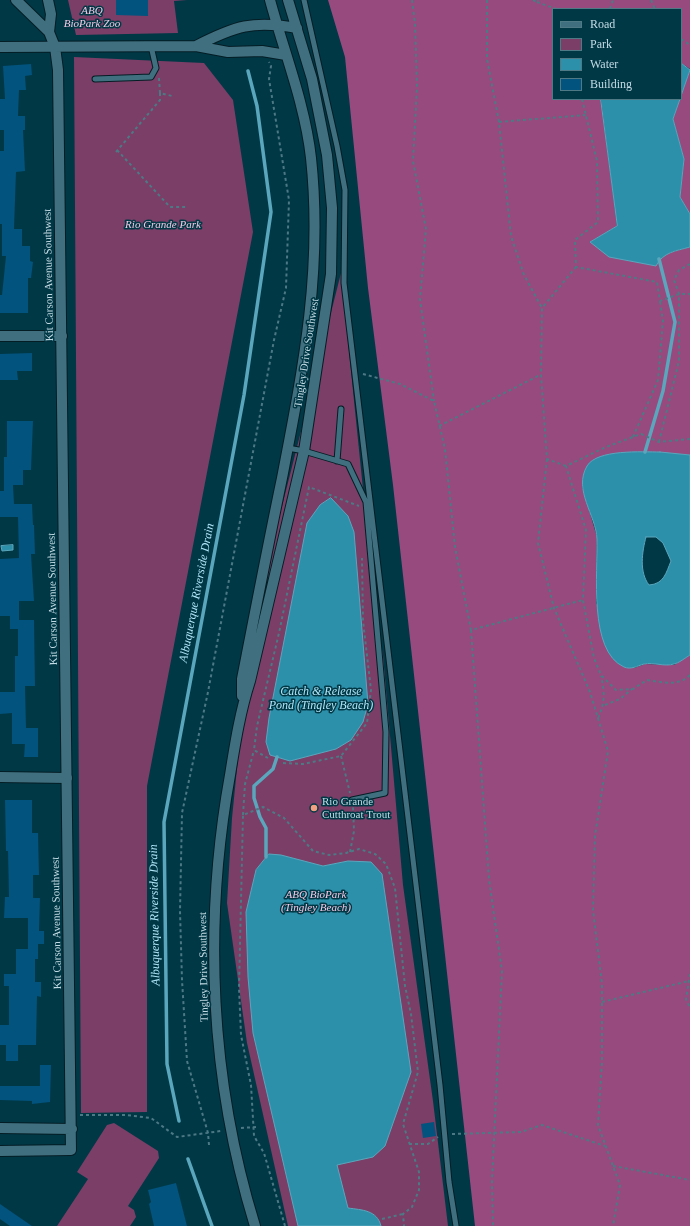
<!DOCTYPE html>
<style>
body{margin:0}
#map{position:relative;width:690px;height:1226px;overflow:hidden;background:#003846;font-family:"Times New Roman",serif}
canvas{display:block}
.legend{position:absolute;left:552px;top:8px;width:130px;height:92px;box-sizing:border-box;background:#003846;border:1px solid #4e7985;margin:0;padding:5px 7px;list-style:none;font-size:12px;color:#c2dae3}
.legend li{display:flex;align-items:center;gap:8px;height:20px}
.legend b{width:20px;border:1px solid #4e7985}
</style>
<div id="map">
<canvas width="690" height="1226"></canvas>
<ul class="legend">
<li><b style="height:5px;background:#40707f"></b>Road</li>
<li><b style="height:11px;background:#7a3e67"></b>Park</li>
<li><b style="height:11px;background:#2d90ab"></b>Water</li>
<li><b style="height:11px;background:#02537d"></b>Building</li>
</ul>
</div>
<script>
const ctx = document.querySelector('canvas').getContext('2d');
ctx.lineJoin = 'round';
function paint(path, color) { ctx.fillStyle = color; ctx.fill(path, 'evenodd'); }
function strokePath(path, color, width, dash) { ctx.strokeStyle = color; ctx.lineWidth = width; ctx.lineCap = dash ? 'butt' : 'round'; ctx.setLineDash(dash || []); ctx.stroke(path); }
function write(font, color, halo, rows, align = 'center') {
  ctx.font = font + ' "Times New Roman",serif'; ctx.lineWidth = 3; ctx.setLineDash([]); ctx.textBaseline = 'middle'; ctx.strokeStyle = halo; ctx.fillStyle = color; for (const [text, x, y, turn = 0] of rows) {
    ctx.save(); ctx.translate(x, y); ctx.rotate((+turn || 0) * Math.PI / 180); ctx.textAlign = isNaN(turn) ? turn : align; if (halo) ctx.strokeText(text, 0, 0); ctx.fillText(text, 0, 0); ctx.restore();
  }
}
paint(new Path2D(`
 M68,0H187L174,1L178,33L76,35Z
 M74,57L204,63L233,100L253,232L147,786V1112L81,1113Z
 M341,273L375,607L383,655L403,885L433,1101L448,1226H288L247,1043L227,903L232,818L251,629Z
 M114,1123L158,1151L159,1158L128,1206L134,1210L136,1217L130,1226H57L88,1179L77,1172L107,1125Z`), '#7a3e67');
paint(new Path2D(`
 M328,0H690V69L681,63V9H553V99H601L617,226L590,242L659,259L665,254L690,247V455L645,452L582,486L597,537L596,603L634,668L645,664L674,665L690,655V1226H475L393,485L368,288L345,57Z
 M690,70V214L680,197L684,159L673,119Z`), '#964a7e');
const water = new Path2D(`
 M681,63L690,70L681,96Z
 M601,99H680L673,119L684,159L680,197L690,214V247C676,251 663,252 656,266L609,257L590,242L617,226Z
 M660,452L690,455V655C685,658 679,663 674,664C665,667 653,662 644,664C637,666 631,670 624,667C588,651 598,571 597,539C596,515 573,490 587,466C597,449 642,452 660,452ZM646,537H656L663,543L671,561C666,573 664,584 649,585C639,572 642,552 646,537Z
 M331,498L348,516L354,532L368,704L363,722L351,740L336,749L290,761L270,755L266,742L269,718L307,523L320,505Z
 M13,545V550L2,551L1,546Z
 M269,854L281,855L323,866L348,861L371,862L382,874L411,1072L385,1146L373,1157L337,1165L348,1208C362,1210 377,1210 381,1226H298L253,1033L248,977L246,912L256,870Z`);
paint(water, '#2d90ab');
strokePath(water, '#5aa6bc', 1);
strokePath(new Path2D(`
 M645,452L663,391L675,322L659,259
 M266,857V828L260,817L254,798V786L273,769L277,757
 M179,1121L167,1064L164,822L244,395L271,212L257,106L248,71
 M188,1159L212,1226`), '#5aa6bc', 3.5);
paint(new Path2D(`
 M116,0H148V16L116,15Z
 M31,64L32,75L25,76L26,90H19L18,116H25V130H23L25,171L16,172L14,229H22V246H30V261L33,262L31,278H28V313H0V295H2L6,256H2V224H0V151H4V130H0V99H5L3,66Z
 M32,353V371H17L18,380H0V354Z
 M7,421H33L31,470H23V485H13L14,504H32L33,525H34L35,554H31L34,601H19V620H34L35,686H25L26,728H38V757H24L25,744H12V713L0,714V692H15V656H18V629H10V616H0V559L19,558L18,517H0V491H4V457H7Z
 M5,800H32V833H38L39,875H33V898H40L39,931H44V944H38V959H35V982H41V997L37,996L36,1045H18V1061H6V1045H0V1025H9V986H4V974H16V949H28V918H4L5,897H9L8,851H6Z
 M40,1065H51L50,1102L32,1104V1101L0,1100V1086H40Z
 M434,1122L436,1136L423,1138L421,1124Z
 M176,1183L187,1226H154L149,1204L151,1202L148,1190Z
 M0,1204L32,1226H10L0,1219Z`), '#02537d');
const lane = new Path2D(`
 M304,0L337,146L345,190L344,283L440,1085L449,1182L456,1226
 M95,79L151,77L156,68L151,46
 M288,448L304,451L348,464L366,502L386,732L385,793L352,800
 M337,461L341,409`);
const street = new Path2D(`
 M16,0L49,32L55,47
 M48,0L51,14L49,32
 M0,336H62
 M0,777L67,778`);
const secondary = new Path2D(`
 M196,46C235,26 253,20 297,28
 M0,47L196,46L228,52L262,51L286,55
 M242,696V679C255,612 268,545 282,478C303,369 323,270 311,158C305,104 284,52 270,0
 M0,1128L72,1129
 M0,1151L71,1150L58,70L55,47
 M255,1226C210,1080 203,925 230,775C235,744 240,712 250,681L304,451L331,274L332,208L327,155L312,79L288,0`);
strokePath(lane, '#041d25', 7);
strokePath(street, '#041d25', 12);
strokePath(secondary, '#041d25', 12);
strokePath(new Path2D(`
 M412,0L415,23L417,87L413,161L426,229L420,299L434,401
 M487,0V59L499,122L511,236L524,275L542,308
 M533,0L537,2L538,0
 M651,0L655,9
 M537,2L556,9
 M610,9L613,0
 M681,39L690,45
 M159,78L160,93
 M582,99L597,161L598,222L575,240L576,267L657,282L660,301L679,294H690
 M499,122L586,115
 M117,150L170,207H187
 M116,152L160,100V93L172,96
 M363,374L400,384L434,401L445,449L455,547L471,630L583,600
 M439,426L540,375
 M633,437L658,380L663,321L660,301
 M690,439L659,442L641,434L606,447L566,466L586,530L583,600L594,658L601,675L616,690L633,689L647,680C662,682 678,687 690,675
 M659,442L679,361V294L674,280L679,270L690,264
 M547,459L538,543L554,608L590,692L608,751L595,836L593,910L602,984V1061L598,1125L620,1185L613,1226
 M566,466L547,459L541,375L542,308L576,267
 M471,630L489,879L502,971L492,1181L493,1226
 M605,705L620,699L632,689
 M598,718C605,703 605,692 601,676
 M341,756L350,793
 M268,758L254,750L257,726L279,633L309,487L359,506
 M283,763L303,764L341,756L367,723L371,690L363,621L362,558
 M243,815L245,784L254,750
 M350,852L354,831L353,807
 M690,974L686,999L690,1008
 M602,1002L689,981
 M80,1115H126L151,1118L177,1137L221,1131
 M241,1128L256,1127
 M452,1134L521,1132L542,1125L605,1146
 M409,1144H428L438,1137
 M209,1145L208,1133L187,1061L182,980L180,911L182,813L208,692L274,340L286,288L289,200L269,79L271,66L269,62
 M613,1166L690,1180
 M382,1219L403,1214
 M285,1226L264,1153L254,1136L251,1085L241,1035L239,988L243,815L263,807L284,818L313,851L329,855L346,853L359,849L375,854L386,864L395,888L405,986L411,1014L418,1072L403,1124L419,1172V1190L412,1207L403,1214L404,1226`), '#4d7985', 2, [3, 3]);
strokePath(lane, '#40707f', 5);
strokePath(street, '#40707f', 10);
strokePath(secondary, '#40707f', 10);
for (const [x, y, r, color] of [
 [314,808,4,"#f3a082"]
]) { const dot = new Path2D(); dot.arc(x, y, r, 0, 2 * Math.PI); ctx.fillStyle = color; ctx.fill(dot); strokePath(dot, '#003846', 1.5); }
write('italic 11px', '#f5c9e5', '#003846', [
 ["ABQ",92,11],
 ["BioPark Zoo",92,24],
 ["Rio Grande Park",163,225],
 ["ABQ BioPark",316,895],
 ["(Tingley Beach)",316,908]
]);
write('11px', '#c2dae3', '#003846', [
 ["Kit Carson Avenue Southwest",49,275,-91],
 ["Tingley Drive Southwest",307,353,-81],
 ["Kit Carson Avenue Southwest",53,599,-91],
 ["Kit Carson Avenue Southwest",57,923,-91],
 ["Tingley Drive Southwest",204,967,-91]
]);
write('11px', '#c2dae3', '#003846', [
 ["Rio Grande",322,802],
 ["Cutthroat Trout",322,815]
], 'left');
write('italic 12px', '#b0e6f8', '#003846', [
 ["Albuquerque Riverside Drain",197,593,-79],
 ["Catch & Release",321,692],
 ["Pond (Tingley Beach)",321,706],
 ["Albuquerque Riverside Drain",155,915,-91]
]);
</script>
